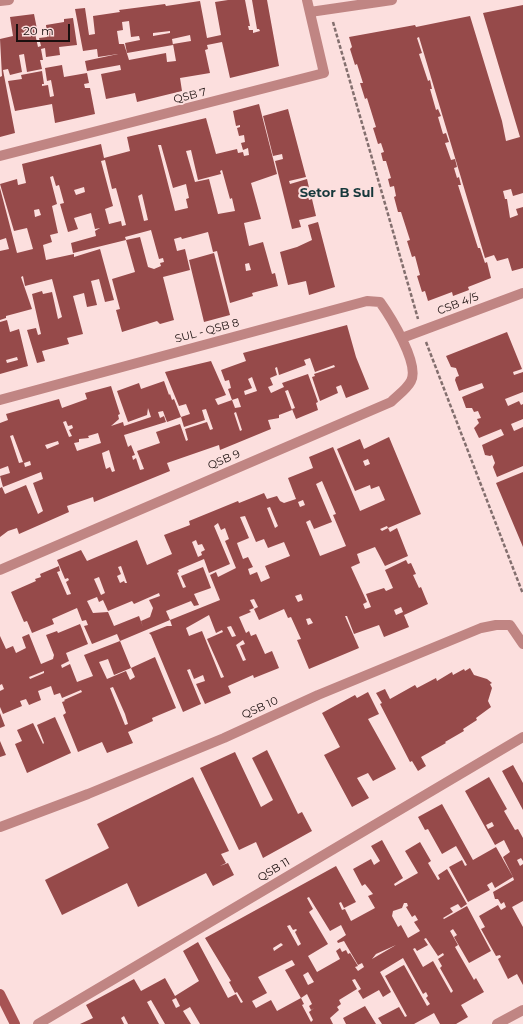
<!DOCTYPE html>
<style>
body{margin:0}
#map{position:relative;width:523px;height:1024px;overflow:hidden;background:#fcdfde;font-family:Montserrat,sans-serif}
canvas{display:block}
.scale{position:absolute;left:16px;top:24px;width:54px;height:18px;box-sizing:border-box;border:2px solid #1a0f0e;border-top:0;padding-left:5px;font-size:12px;line-height:14px;white-space:nowrap;color:#1a0f0e;-webkit-text-stroke:3px #fcdfde;paint-order:stroke}
</style>
<div id="map">
<canvas width="523" height="1024"></canvas>
<div class="scale">20 m</div>
</div>
<script>
const ctx = document.querySelector('canvas').getContext('2d');
ctx.lineJoin = 'round';
function paint(path, color) { ctx.fillStyle = color; ctx.fill(path, 'evenodd'); }
function strokePath(path, color, width, dash) { ctx.strokeStyle = color; ctx.lineWidth = width; ctx.lineCap = dash ? 'butt' : 'round'; ctx.setLineDash(dash || []); ctx.stroke(path); }
function write(font, color, halo, rows, align = 'center') {
  ctx.font = font + ' Montserrat,sans-serif'; ctx.lineWidth = 4; ctx.setLineDash([]); ctx.textBaseline = 'middle'; ctx.strokeStyle = halo; ctx.fillStyle = color; for (const [text, x, y, turn = 0] of rows) {
    ctx.save(); ctx.translate(x, y); ctx.rotate((+turn || 0) * Math.PI / 180); ctx.textAlign = isNaN(turn) ? turn : align; if (halo) ctx.strokeText(text, 0, 0); ctx.fillText(text, 0, 0); ctx.restore();
  }
}
paint(new Path2D(`
 M228,0H245L250,26H248L249,30H253V33L260,31L259,29H257L252,0H267L279,66L230,78L222,42L207,45L208,49L205,50L210,73L180,78L182,91L137,102L135,93L106,99L101,74L121,70L120,65L87,71L85,61L118,54L98,57L97,49L83,51L75,9L85,8L89,35L95,34L93,16L120,12L119,10L165,4L166,6L200,1L207,38L221,35L215,2ZM129,21L131,37L139,36L140,40L125,43L127,53L173,45L172,39L190,35L191,41L173,44L176,61L167,62L166,53L129,60L124,44H119L117,31L123,30L122,22ZM170,31V33L153,36V33Z
 M523,5V193L513,196L511,189L503,191L505,199H507L510,218L518,215L516,209L523,207V268L512,271L508,258L497,261L494,255L485,258L419,37L417,38L422,53L419,54L428,81L430,80L432,89H430L436,110L438,109L441,116L438,117L443,134L446,133L449,142L445,143L451,160L455,159L457,167L454,168L457,178L459,177L461,185H458L478,248H480L485,263L487,262L491,278L468,287L469,290L453,296L452,292L428,301L425,291L422,292L417,276L420,275L415,256L412,257L407,241L410,240L401,212H398L394,197L396,196L394,186L390,187L388,179L391,178L386,161H383L381,153L384,152L381,143L378,144L373,128L376,127L367,98L365,99L360,83H363L357,64L355,65L350,49L352,47L349,37L415,25L416,27L470,16L502,121L506,141L520,137L483,13Z
 M34,14L37,29H34L38,47L41,46L39,38L47,37L46,25L64,22V19L73,18L77,45L59,47L60,55L46,57L45,48L41,49L43,60H40L42,69L27,72L24,54L19,55L22,72L10,75L8,69L3,70L15,133L0,137V77L2,76L0,39L13,36L10,17Z
 M62,65L64,77L87,73L89,83L84,84L85,88H90L95,114L55,123L52,104L15,111L8,81L22,79L21,75L42,71L44,84H42V86L48,85L50,97L54,96L51,80L47,81L45,68Z
 M259,104L277,174L251,183L261,219L244,223L249,246L263,242L272,274L275,273L278,286L252,293L253,296L230,303L217,251L213,252L208,232L182,239L181,237L174,239L177,251L185,249L190,270L163,277L174,320L160,324L157,321L122,332L116,310L120,309L112,279L135,272L126,240L140,237L148,267L154,269L161,266L160,263L164,262L163,258L159,259L151,230L125,237L126,240L73,253L71,243L96,236L95,231L100,228L95,229L91,213L74,218L78,229L68,232L60,204L64,203L59,185L56,186L53,176L50,177L57,204L52,206L58,233L50,235L52,242L43,245L46,260L74,254V257L100,249L114,300L105,302L99,279L91,281L97,305L87,307L84,293L73,296L83,334L67,338L69,344L42,351L45,361L37,363L27,330L36,328L38,335L41,334L32,294L42,291L43,294L52,292L58,319L62,317L52,279L25,286L23,276L21,277L32,309L6,316V318L0,320V251L9,249L6,238L0,240V188L17,253L33,249L27,228L14,231L0,184L17,179L18,185L26,183L22,164L101,144L104,158L130,151L127,137L206,118L216,154L237,149L238,153L243,152L244,156L249,155L248,148L243,150L241,143L245,142L244,135L239,136L237,128L240,127V125L236,126L233,111ZM158,145H161L173,188L186,184L189,198L186,199L188,208L175,211ZM191,150L198,180L221,174L220,171L222,170L230,199L232,198L235,211L218,214L209,179L195,182L186,151ZM105,160L112,189L116,188L126,225L122,226L121,221L109,224L105,209L113,206L101,161ZM84,187L85,192L76,195L74,190ZM142,194L148,220L144,221L138,196ZM39,209L41,215L35,217L34,210ZM249,263L251,270L246,271L245,264Z
 M288,109L306,177L289,181L290,184L307,179L310,192L307,193L309,200L312,199L316,216L299,220L301,227L292,229L275,161L283,159L282,154L273,156L263,116Z
 M318,222L335,287L309,295L306,281L288,285L280,252L297,247L312,240L308,225Z
 M214,253L230,315L204,322L189,260Z
 M7,320L10,332L19,329L28,366L0,374V322ZM17,357L18,360L7,363L6,360Z
 M347,325L356,357L369,389L346,398L341,385L336,387L338,393L320,401L312,377L315,376L314,374L335,367L334,365L315,372L310,358L304,360L306,365L279,375L277,367L275,368L277,375L270,378L273,385L268,387L271,393L284,387L282,383L308,374L318,402L316,403L318,410L296,419L292,409L295,408L288,390L285,391L292,410L279,415V418L268,420L271,429L220,450L219,445L167,463L170,471L94,502L93,497L67,506L69,512L19,534L17,528L8,531L0,537V488L2,487L5,494L26,485L38,514L43,511L33,483L43,479L41,472L3,487L0,476L10,473L8,466L0,469V423L8,420L6,414L59,399L62,408L87,399L85,393L111,386L120,414L118,415L119,419L111,426L123,422L124,426L151,417L148,408L147,415L128,422L117,391L139,383L141,389L164,381L169,395L170,394L172,400L174,399L181,417L190,414L186,404L179,406L165,372L211,361L226,395L215,399L218,405L232,400L235,408L241,407L238,398L232,400L228,389L231,388L229,380L225,381L221,370L246,361L243,353ZM252,377L257,391L245,395L244,391L252,388L248,379ZM206,409L213,429L210,430L207,422L185,429L188,440L186,441L180,424L156,432L160,443L137,451L144,469L140,470L136,458L133,460L132,456L135,455L131,445L128,447L124,435L166,422L164,416L160,418L158,412L163,411L167,422L181,417L184,427L205,420L202,410ZM236,412L242,430L240,431L234,413ZM66,421L68,426L72,425L73,428L69,430L72,436L69,437L63,422ZM98,433L101,443L77,451L74,443L79,442V439L89,438L88,436ZM13,435L23,462L19,463L10,436ZM58,441L59,444L47,449L45,445ZM109,450L115,471L112,472L110,467L106,469L103,458L102,453ZM30,461L31,465L25,467L24,463Z
 M507,332L522,369L513,372L514,375L523,372V392L505,399L508,406L519,401L521,405L523,404V419L511,424L514,431L523,427V466L497,477L493,467L495,463L492,455L490,456L485,455L482,445L504,435L501,429L479,438L474,428L479,423L477,419L481,418L478,411L474,412L472,408H466L462,397L484,388L482,383L459,391L455,380L456,377L459,376L456,368L451,367L446,356Z
 M389,437L421,514L388,528L387,526L380,529L382,531L388,528L390,532L397,528L408,556L385,566L375,547L357,554L360,563L351,567L367,602L363,604L365,609L371,607L366,594L384,588L386,591L393,588L385,570L406,560L408,564L411,563L416,574L413,575L419,588L421,587L428,604L404,615L409,627L384,637L379,625L354,634L347,616H345L359,648L309,669L297,640L301,639L291,617L288,618L284,609L259,620L254,609L258,607L254,599L250,600L254,608L249,610L251,612L239,617L246,633L249,631L251,636L256,634L265,654L272,651L279,668L254,678L253,675L228,686L231,693L205,704L196,684L205,681L203,675L194,679L190,669L187,670L201,704L183,712L151,635L149,633L167,626H172L170,620L220,600L210,575L216,572L218,577L236,568L225,541L229,539L225,528L221,530L218,523L214,526L230,564L209,573L204,559L178,570L179,572L177,573L183,588L186,587L181,576L203,567L211,588L194,594L199,605L194,606L191,601L166,611L170,620L120,641L117,634L92,644L84,626L88,625L86,620L82,621L77,608L52,619L54,624L32,633L27,621L24,622L11,592L36,581L35,579L41,577L40,574L59,566L60,571L57,572L67,595L71,594L66,582L69,580L68,578L65,579L57,560L81,550L87,561L137,540L147,565L172,554L164,535L190,525L189,521L238,501L239,503L264,493L267,499L277,496L280,501L284,503L296,499L288,478L313,468L309,457L333,447L360,511L385,500L379,486L371,489L370,485L355,491L337,449L360,439L364,449ZM368,459L370,464L365,466L363,461ZM322,481L336,514L333,515L346,546L320,556L306,522L310,520L314,529L332,522L316,484ZM303,500L305,505L300,507L298,502ZM270,507L278,526L275,528L267,508ZM245,516L256,542L264,539L268,548L284,542L290,556L265,566L270,578L261,582L257,572L250,575L248,569L253,567L248,557L243,559L238,546L237,543L249,538L240,517ZM196,540L198,545L202,544L205,550L201,552L202,555L198,557L192,542ZM121,566L127,583H125L124,581L120,583L117,576L121,574L118,567ZM99,577L105,593L101,595L94,579ZM159,593L160,596L149,600L153,608L150,617L141,621L143,627L139,616L114,626L108,612L93,613L87,601L97,597L99,602L103,600L108,611L132,601L134,604ZM301,594L303,600L298,602L295,596ZM401,607L403,612L396,615L394,610ZM209,615L216,633L222,630L223,632L207,639L224,677L221,678L202,631L189,636L186,628ZM310,618L313,623L308,625L306,619ZM231,626L236,636L232,637L227,627ZM243,640L245,644L240,646L246,660L243,661L236,645Z
 M523,472V547L496,483Z
 M80,624L88,644L66,653L69,661L61,665L62,668L70,664L77,682L93,676L84,655L120,641L131,668L114,675L108,659L99,662L107,679L126,671L130,680L135,677L131,668L155,657L176,708L152,718L153,721L128,732L133,743L107,753L102,742L78,752L63,715L66,713L62,702L65,701L64,700L82,692L81,690L62,698L60,693L54,695L51,686L38,691L41,700L29,705L26,699L20,701L22,706L3,714L0,707V691L4,689L2,684L0,685V636L6,649L13,646L16,653L26,648L22,637L29,634L41,664L53,659L54,655L46,635L57,631L58,633ZM44,671V673L30,679L29,677ZM113,687L125,714L128,724L125,725L110,688Z
 M470,668L474,675L487,679L492,683L490,684L492,688L488,701L491,707L476,718L477,720L463,729L464,731L445,742L446,743L421,757L426,766L418,771L412,761L410,762L380,704L382,703L376,693L385,689L390,699L415,685L417,688L436,678L437,681L452,672L453,675L464,669L465,671Z
 M368,692L379,714L368,719L396,769L373,781L368,773L357,778L369,798L352,807L324,755L340,747L322,713L355,695L357,698Z
 M0,713L5,726L0,728Z
 M55,717L71,753L27,773L15,744L22,741L17,730L33,723L43,744L44,743L37,725Z
 M0,741L6,755L0,757Z
 M267,750L298,814L302,812L312,831L263,858L256,842L239,850L200,768L235,752L261,807L273,800L252,758Z
 M513,765L523,783V810L502,771Z
 M193,777L229,851L221,854L226,863L220,866L228,863L234,875L213,886L206,873L138,907L127,883L62,915L45,880L109,848L97,824Z
 M489,777L507,809L504,811L515,830L518,829L523,838V861L521,858L517,860L520,866L523,864V901L512,907L523,927V985L517,974L508,979L498,959L501,957L500,955L496,956L481,929L485,927L479,916L498,905L501,910L506,907L504,902L501,904L498,899H495L493,892L514,880L513,877L495,888L492,882L487,885L490,890L468,902L449,867L462,860L465,866L467,865L456,846L442,854L428,829L425,830L418,817L442,804L473,860L496,847L513,877L503,857L510,852L504,840L495,845L465,791ZM492,822L494,826L488,829L486,825Z
 M382,840L403,878L394,884L395,886L418,873L405,851L420,842L431,861L428,863L438,880L440,879L438,875L447,869L467,904L461,908L458,904L450,908L453,912L443,918L444,919L467,906L491,951L469,963L454,937L457,935L453,929L450,931L458,945L455,947L474,980L476,978L484,992L461,1005L468,1017L456,1024H440L434,1013L414,1024H382L378,1018L399,1007L405,1017L407,1016L385,976L402,966L404,965L427,1006L430,1004L426,998L428,996L426,992L423,994L403,958L380,972L391,992L383,997L379,990L363,999L358,991L361,989L355,979L352,980L357,989L339,1000L341,1004L337,1007L339,1010L330,1018L333,1024H200L190,1007L183,1011L191,1024H165L151,1000L147,1002L159,1024H128L124,1016L121,1018L124,1024H80L93,1018L86,1005L134,979L141,991L165,978L175,996L199,981L183,951L198,942L228,998L236,994L241,1003L243,1002L237,992L235,993L229,982L231,981L205,938L336,866L356,902L344,908L341,902L339,903L342,910L345,909L351,921L375,908L368,896L373,894L365,884L362,886L353,869L371,859L374,865L380,861L371,846ZM309,897L330,931L341,925L346,935L337,941L338,943L344,941L358,965L362,963L364,967L358,971L355,967L358,966L350,953L348,954L346,950L342,952L340,948L336,951L340,959L317,972L308,956L328,944L309,912L313,909L307,898ZM404,903H407L408,906L406,907L412,917L415,915L418,920L414,922L420,931L408,938L401,925L398,927L392,916L393,911L402,908ZM290,925L293,930L296,929L297,930L295,932L301,944L298,946L287,926ZM426,938L438,956L443,953L444,955L438,959L442,966L440,968L453,991L451,993L433,961L423,967L413,949L415,948L417,951L428,945L424,939ZM281,943L283,945L274,951L273,948ZM396,945L372,959L376,954ZM292,960L295,965L285,970L301,998L307,994L312,1004L309,1006L311,1010L314,1008L309,1012L313,1020L311,1022L302,1005L304,1004L301,998L277,1011L271,1000L256,1008L252,1001L267,993L258,977ZM308,972L314,982L308,985L303,975ZM176,998L180,1006L176,1008L172,1000Z
 M365,1006L376,1024H346L343,1018Z`), '#964a4a');
strokePath(new Path2D(`
 M333,22L418,319
 M426,342L523,594`), '#836f6e', 2.5, [4, 2]);
strokePath(new Path2D(`
 M0,1L9,0
 M310,12L392,0
 M0,156L324,73L307,0
 M402,338L523,293
 M0,400L367,301L380,302C390,316 420,364 411,381C407,389 397,396 391,402L0,570
 M0,827L88,794L224,738L318,695L481,628L496,625H510L523,644
 M38,1024L523,737
 M497,1024L523,1010`), '#c08583', 10);
strokePath(new Path2D(`
 M0,994L15,1024`), '#a75353', 10);
write('11px', '#1a0f0e', '#fcdfde', [
 ["QSB 7",190,96,-14],
 ["CSB 4/5",458,304,-21],
 ["SUL - QSB 8",207,331,-15],
 ["QSB 9",224,460,-23],
 ["QSB 10",260,708,-24],
 ["QSB 11",274,870,-31]
]);
write('bold 13px', '#17393c', '#fcdfde', [
 ["Setor B Sul",337,193]
]);
</script>
